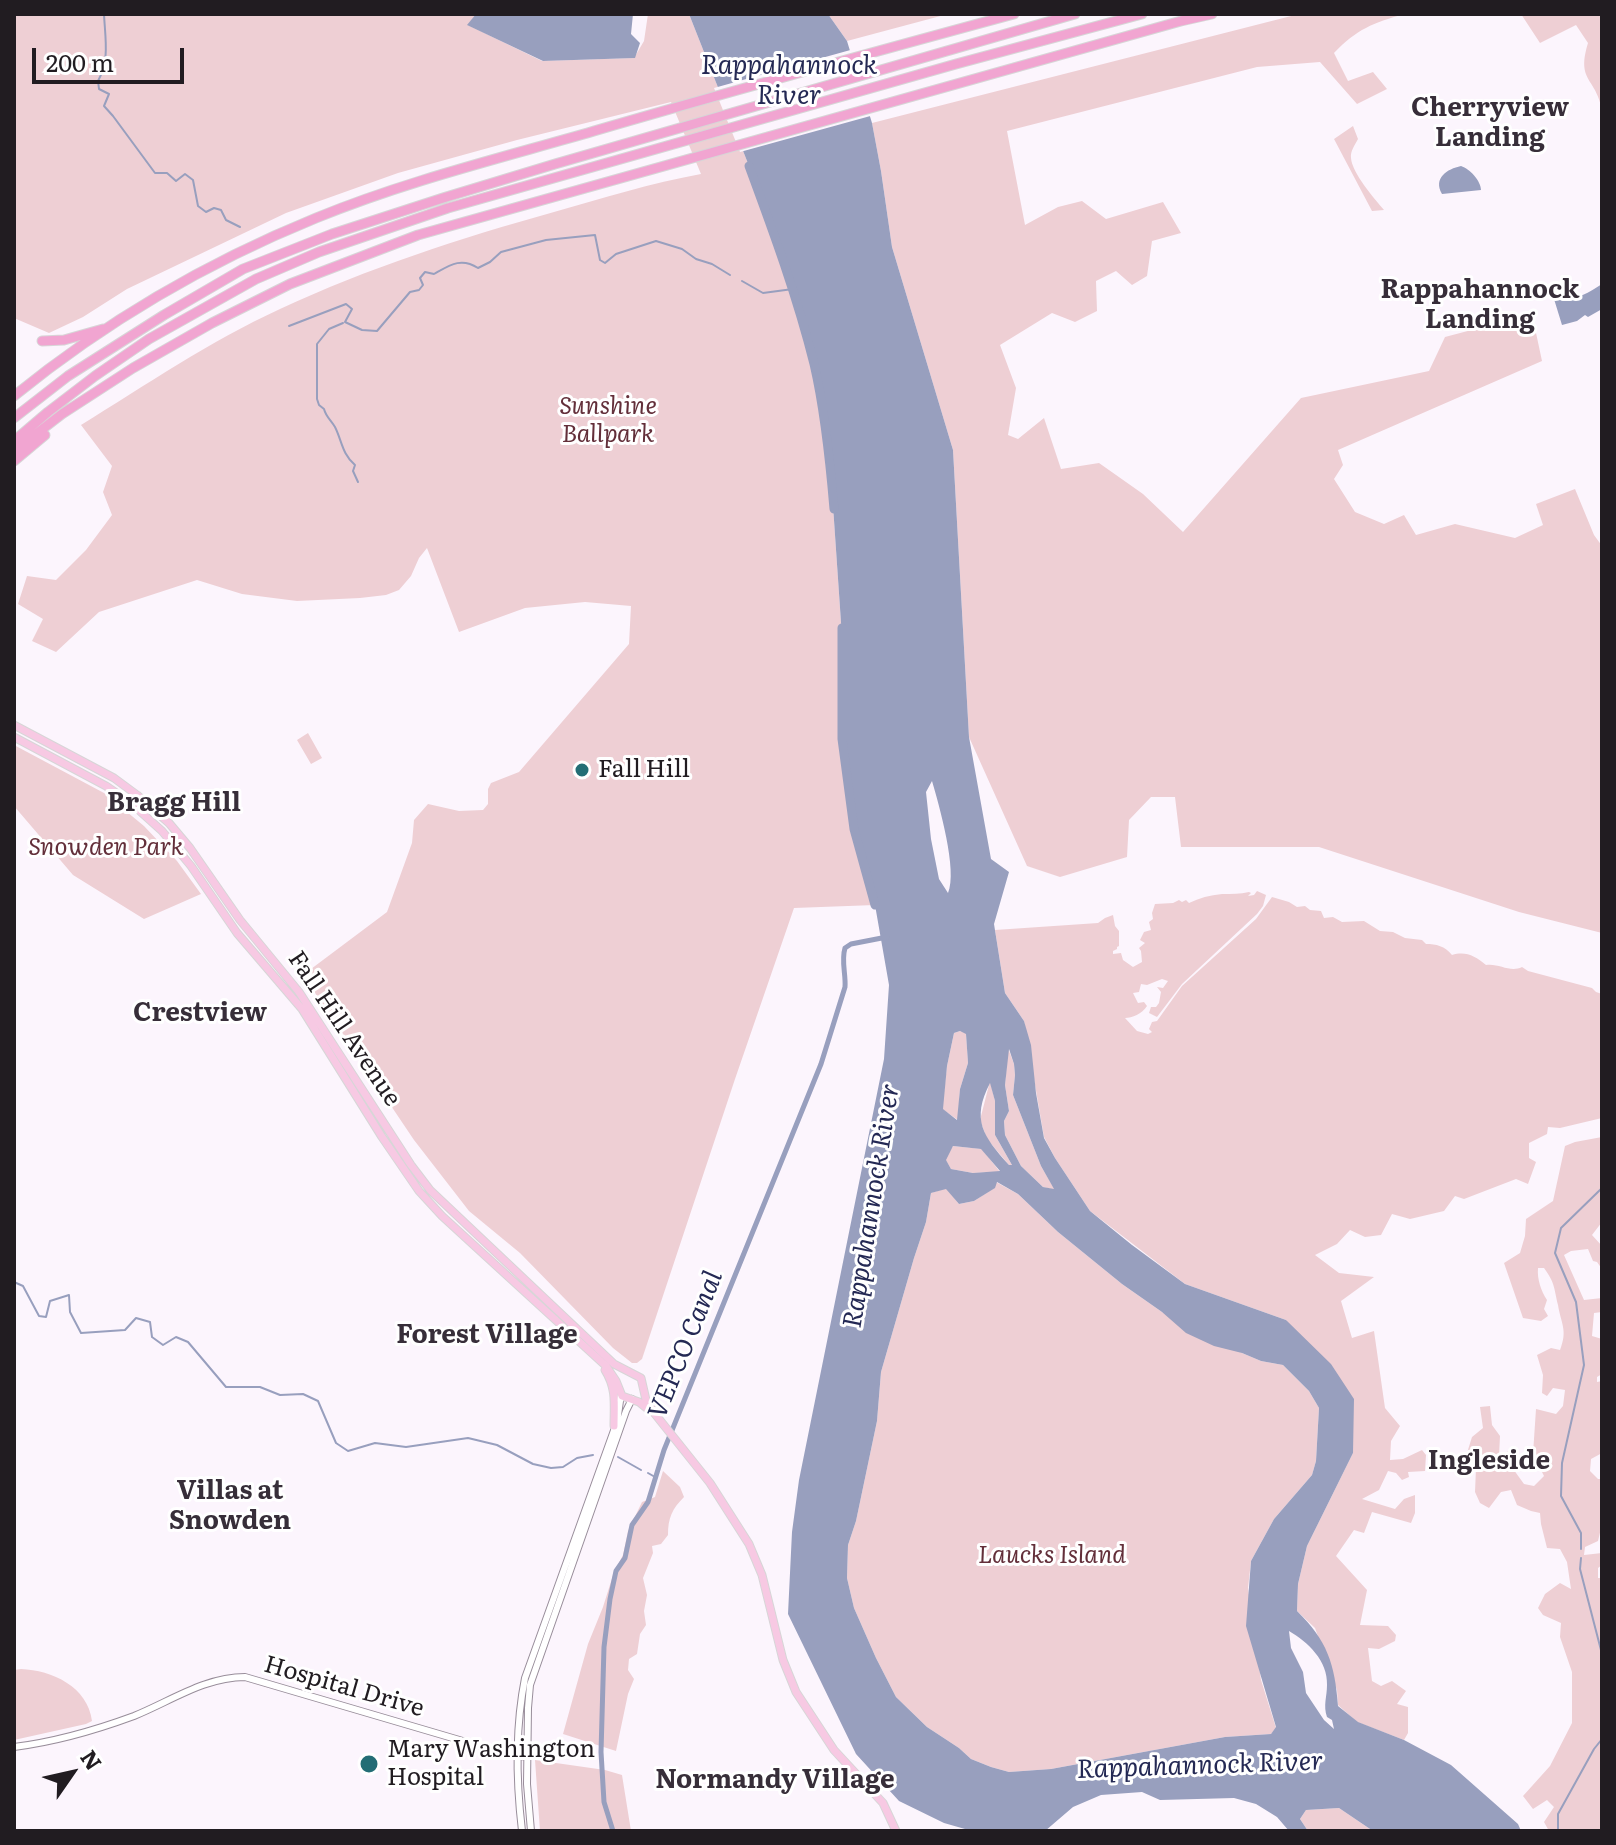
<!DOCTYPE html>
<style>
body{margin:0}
#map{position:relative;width:1616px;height:1845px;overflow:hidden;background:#fcf5fd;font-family:Literata,serif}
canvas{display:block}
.frame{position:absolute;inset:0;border:16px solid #211c21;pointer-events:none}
.north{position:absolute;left:32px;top:1733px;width:80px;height:80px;-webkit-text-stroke:6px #fff;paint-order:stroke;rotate:56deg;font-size:22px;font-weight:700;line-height:32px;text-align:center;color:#211c21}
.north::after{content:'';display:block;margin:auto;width:28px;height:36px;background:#211c21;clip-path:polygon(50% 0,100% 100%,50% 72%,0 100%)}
.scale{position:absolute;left:32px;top:48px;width:152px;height:36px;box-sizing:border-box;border:4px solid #211c21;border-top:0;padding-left:10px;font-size:24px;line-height:28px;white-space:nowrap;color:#211c21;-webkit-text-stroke:6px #fff;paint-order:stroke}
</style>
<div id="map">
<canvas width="1616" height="1845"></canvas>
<div class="frame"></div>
<div class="north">N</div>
<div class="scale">200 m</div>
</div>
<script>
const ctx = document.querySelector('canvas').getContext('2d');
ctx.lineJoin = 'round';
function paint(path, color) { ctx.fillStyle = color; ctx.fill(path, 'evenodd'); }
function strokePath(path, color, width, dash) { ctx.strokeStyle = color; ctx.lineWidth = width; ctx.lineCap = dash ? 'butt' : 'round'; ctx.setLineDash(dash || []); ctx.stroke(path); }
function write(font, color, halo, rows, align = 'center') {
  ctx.font = font + ' Literata,serif'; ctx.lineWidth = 6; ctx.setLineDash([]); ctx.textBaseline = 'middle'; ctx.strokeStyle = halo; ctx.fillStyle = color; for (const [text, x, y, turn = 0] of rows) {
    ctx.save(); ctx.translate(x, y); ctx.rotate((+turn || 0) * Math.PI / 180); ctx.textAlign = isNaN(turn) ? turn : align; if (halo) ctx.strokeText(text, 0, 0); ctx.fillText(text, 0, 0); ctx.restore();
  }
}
paint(new Path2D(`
 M14,14H476L468,25L542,61L634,58L644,41L648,14H689L749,166L793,288L814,365L830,462L842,637V739L854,829L875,905L794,908L735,1079L642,1359L637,1363H632L613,1348L520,1253L469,1211L414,1140L303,975L387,912L412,843L414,820L428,804L459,811L483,810L488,804V789L491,783L519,772L629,644L631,606L585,602L525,608L459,632L427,548L419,558L411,576L399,590L386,595L360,598L297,601L242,594L197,580L99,612L56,652L32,641L43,619L18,604L27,576L56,580L86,550L112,515L103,492L112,466L81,425C146,385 210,341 280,309C368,268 461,238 554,212C603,198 651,183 701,174L671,102L517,140L398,173L286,213L127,289L83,317L49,333L14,318Z
 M828,14H948L847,41Z
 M1299,14H1404C1373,23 1357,29 1334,53L1348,81L1373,72L1387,89L1357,104L1320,62L1257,67L1007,131L1025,225L1058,207L1082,201L1106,219L1163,202L1181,233L1152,241L1147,276L1132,285L1116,271L1096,281L1097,311L1075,322L1052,313L1000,345L1016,388L1008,435L1018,439L1044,418L1061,469L1099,463L1143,494L1183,532L1301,398L1429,371L1445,337L1532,314L1542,361L1338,450L1343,465L1334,479L1355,512L1384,524L1404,515L1416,535L1455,524L1515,538L1543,525L1536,504L1575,489L1594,535L1602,546V933L1519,912L1319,847H1181L1175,797H1151L1129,820L1127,857L1060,877L1027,866L969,737L953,450L892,247L881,171L872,123Z
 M1521,14H1602V110C1596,77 1576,82 1588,43L1576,25L1540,43Z
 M1353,126L1358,139C1355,145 1350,151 1351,158C1352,173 1374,198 1384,210L1372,211L1334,139Z
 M308,733L322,758L311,764L297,740Z
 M14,745L104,793L144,826L177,861L201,894L144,919L73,875L14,806Z
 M1257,891L1266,895L1263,906L1257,914L1182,984L1157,1017L1149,1013L1151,1007H1156L1159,1003L1161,992L1157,987L1163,988L1168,981L1162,979L1147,985L1141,984L1139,992L1133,993L1138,1003L1144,1002L1147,1006C1142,1014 1132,1018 1125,1018L1137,1031L1148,1034L1152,1032L1149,1029L1152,1022L1157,1021L1182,986L1256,919L1272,897L1289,902L1297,907L1305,906L1310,910L1321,911L1324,918L1333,917L1342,922L1364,921L1380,931L1393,932L1405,938L1422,940L1426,944C1436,944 1445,946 1452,955C1466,951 1475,956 1486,965C1499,963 1510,973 1522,967L1528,971L1592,988L1596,992L1602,994V1118L1560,1128L1548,1127L1547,1134L1529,1143V1158L1536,1162L1528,1184L1516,1179L1464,1199L1455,1196L1444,1211L1410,1219L1392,1214L1381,1235L1365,1237L1350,1230L1337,1244L1315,1255L1339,1273L1374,1277L1341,1301L1352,1338L1374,1331L1385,1408L1400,1426L1391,1441L1390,1460L1403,1459L1422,1450L1426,1455L1425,1471L1408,1472L1409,1477L1402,1480L1396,1473L1388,1471L1379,1490L1362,1499L1395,1509L1404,1499L1415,1495V1513L1411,1523L1372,1512L1364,1533L1354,1530L1336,1556L1367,1590L1360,1625L1388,1626L1396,1635L1395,1641L1379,1649L1368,1648L1372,1681L1381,1686L1392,1681L1406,1691L1397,1704L1408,1707V1733L1404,1740L1357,1722L1338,1705L1337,1690L1315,1628L1297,1611L1298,1584L1307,1546L1353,1453L1286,1320L1185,1284L1090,1211L1055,1158L1044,1137L1024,1021L1005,993L995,930L1098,923L1105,918L1113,915L1115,926L1119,931V946L1117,947V949L1113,951V954L1121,953L1123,960L1133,967L1142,962L1141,951L1139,948L1145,943L1140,940L1144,932L1151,930L1149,922L1153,919L1152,913L1155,904L1173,903L1179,900L1182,902L1186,900L1189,903C1199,898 1210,895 1222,894C1232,894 1240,894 1249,892L1251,893L1248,896L1254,895Z
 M960,1031L966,1033L968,1063L960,1089L958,1120L942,1109L947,1066L954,1033Z
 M1008,1048L1014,1064L1015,1075L1013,1095L1041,1166L1055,1190L1043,1187L1021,1166L1005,1135L1004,1121L1009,1111L1005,1085Z
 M990,1081L995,1101V1135L1012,1165H1009L987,1139L980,1120Z
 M1602,1137V1222L1592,1235L1602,1246V1269L1597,1262L1593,1261L1588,1249L1571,1251L1564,1255L1584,1300L1602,1298V1312L1594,1313L1592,1336L1602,1339V1374L1597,1377V1382L1602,1381V1453L1591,1459L1590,1471L1598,1479H1602V1524L1598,1541L1585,1547L1584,1555L1602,1553V1565L1598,1568V1578H1602V1831H1549L1544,1822L1554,1807L1547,1800L1533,1809L1523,1796L1550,1766L1572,1723V1672L1560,1637L1561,1623L1543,1615L1538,1608L1545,1594L1560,1583L1571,1589L1567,1562L1560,1549L1547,1548L1541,1524L1540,1513L1531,1511L1517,1505L1511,1490L1501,1492L1489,1508L1480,1503L1475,1492L1476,1468L1467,1453L1472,1437L1483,1428L1480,1407L1490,1406L1492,1425L1500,1436L1499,1456L1513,1449L1511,1466L1524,1484L1534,1486L1544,1476L1533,1454L1536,1409L1556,1414L1563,1406L1565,1390L1553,1388L1547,1396L1542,1393L1543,1375L1537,1355L1551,1348L1560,1350C1568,1330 1561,1324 1558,1305C1554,1288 1555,1283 1544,1268H1538C1537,1279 1541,1291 1547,1300L1544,1309L1548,1316L1541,1321L1523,1318L1504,1263L1520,1253L1525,1236L1526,1219L1553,1201L1565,1146L1575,1142Z
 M953,1146L982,1149L1000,1172L973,1173L951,1169L945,1159Z
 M996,1182L1018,1194L1058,1232L1122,1284L1162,1312L1242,1353L1261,1361L1283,1365L1309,1391L1319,1408L1316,1461L1312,1475L1274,1519L1251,1561L1248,1588L1261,1680L1276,1728L1271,1734L1225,1737L1051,1769L1009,1772L991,1767L971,1759L959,1748L927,1727L896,1697L876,1658L854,1608L847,1578L848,1545L856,1521L877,1421L881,1372L914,1258L926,1222L931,1193L946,1188L959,1204L974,1201L994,1188Z
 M663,1471L680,1487L684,1497C672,1509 668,1518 668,1535L661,1544L652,1546L653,1553L643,1578L647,1595L644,1611L646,1625L640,1634L637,1654L629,1659L628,1670L634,1679L628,1694L616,1751L563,1734L588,1644L603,1607L614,1572L623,1555L628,1531L642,1502L655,1497Z
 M21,1669C52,1670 88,1687 92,1721L86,1724L14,1740V1670Z
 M535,1760L605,1770L622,1775L631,1831H540Z
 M1339,1808L1373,1831H1308L1300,1819L1306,1810Z`), '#eecfd4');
paint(new Path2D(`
 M476,14H633L631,34L640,43L635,58L543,61L467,25Z
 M689,14H828L847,41L872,123L881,171L892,247L953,450L969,737L991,859L1009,872L994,924L1005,993L1024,1021L1031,1045L1036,1093L1044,1138L1055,1158L1090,1211L1132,1245L1185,1284L1286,1320L1331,1364L1354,1399L1353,1453L1307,1546L1298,1584L1297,1611C1327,1640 1335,1664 1338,1706L1358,1722L1404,1740L1451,1765L1518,1824L1521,1831H1373L1339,1808L1306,1810L1300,1819L1308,1831H1289L1277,1817L1256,1804L1234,1798L1160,1800L1142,1792L1101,1795L1073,1807L1045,1831H972L944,1823L899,1801L856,1754L788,1614L792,1532L799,1480L884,1059L889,985L875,905L854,829L842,739V637L830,462L814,365L793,288L749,166ZM932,781C939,805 958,871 948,893L939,879L931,839L926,792ZM960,1031L966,1034L968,1063L960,1089L957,1120L943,1109L947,1066L954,1033ZM1009,1049L1014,1064L1015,1075L1013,1095L1041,1166L1054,1189L1043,1187L1021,1166L1005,1135L1004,1121L1009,1111L1005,1085ZM990,1083L995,1101V1135L1012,1165H1009C983,1136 971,1120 990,1083ZM953,1146L981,1149L1000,1171L973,1173L951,1169L946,1160ZM997,1182L1018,1194L1058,1232L1122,1284L1162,1312L1186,1333L1214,1346L1242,1353L1261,1361L1283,1365L1309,1391L1319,1408L1316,1461L1312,1475L1274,1519L1251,1561L1246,1626L1276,1727L1271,1734L1225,1737L1051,1769L1009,1772L991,1767L971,1759L959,1748L927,1727L896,1697L876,1658L854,1608L847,1578L848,1545L856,1521L877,1421L881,1372L914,1258L926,1222L931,1193L946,1189L959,1204L974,1201L995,1188ZM1289,1631C1308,1642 1328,1661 1327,1685C1327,1697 1323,1705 1327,1717L1332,1720L1334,1729L1324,1720L1306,1693L1303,1672L1291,1648Z
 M1461,166C1470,169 1481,181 1481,190L1442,194C1433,178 1447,169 1461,166Z
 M1602,284V309L1588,317L1585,315L1577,321L1562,325L1554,299C1571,303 1587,294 1602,284Z`), '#989fbe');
paint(new Path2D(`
 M854,49L874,115L740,152L714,88Z`), '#fcf5fd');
strokePath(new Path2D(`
 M104,14C105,37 110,60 98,81L99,89L109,94L104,106L113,116L155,173H167L176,181L185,174L193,180L198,206L206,212L214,208L221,210L226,220L240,227
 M742,281L763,293L793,289
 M343,323L329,329L317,344V399L319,405L324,409C326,417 331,420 335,427C342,441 342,454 355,465L353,471L358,482
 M289,326L346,304L352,309L345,322L362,330L377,331L410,292L419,290L423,285L420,278L425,272L434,274C450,265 461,257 478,268L490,262L501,252L546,240L595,235L600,260L605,263L616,254L656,241L682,249L696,259L712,264L730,275
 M14,1282L23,1286L39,1316L46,1317L50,1301L69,1295L70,1312L81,1333L125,1330L136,1318L150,1322L152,1337L163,1345L176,1337L188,1342L226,1387H260L280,1395L303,1394L318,1401L336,1443L348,1451L375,1443L406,1447L468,1438L497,1445L533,1464L551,1468L563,1467L577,1458L593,1455
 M618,1457L641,1470
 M648,1473L655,1477
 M1581,1549V1533L1561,1496L1562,1463L1584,1365L1576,1302L1555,1253L1561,1228L1602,1188
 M1581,1558L1580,1569L1602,1654
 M1558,1831V1814L1594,1749L1602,1739`), '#989fbe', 2);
strokePath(new Path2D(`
 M613,1831L604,1802L601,1752L604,1647L610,1599L616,1571L625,1558L632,1525L648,1502L664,1450L821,1064L845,987C846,974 841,961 845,948L851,944L887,937`), '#989fbe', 5);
strokePath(new Path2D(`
 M749,166C773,231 797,296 814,364C825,411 830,461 834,509
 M842,628V739L854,829L875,905`), '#989fbe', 9);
const minor = new Path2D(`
 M14,1747C54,1742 96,1730 134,1716C171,1701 205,1677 245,1677L507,1754L528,1757
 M522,1831C516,1780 515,1728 525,1678L617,1422L621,1394
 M531,1831L527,1784L528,1708L530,1685L626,1411L632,1399`);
const major = new Path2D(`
 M14,725L114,778L137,795L169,823L190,848L240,920L299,992L411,1165L430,1190L614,1364L641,1378L646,1400L655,1414L710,1483L749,1544L762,1575L783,1660L796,1692L834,1750L883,1803L896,1831
 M14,737L106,786L132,804L162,831L191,866L237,933L302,1009L382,1137L419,1191L442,1216L466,1238L606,1366L616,1381L622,1396L639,1402L649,1410
 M605,1370C617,1389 614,1405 614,1426`);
const highway = new Path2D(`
 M42,341L64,340L103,329
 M14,396C105,322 208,262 316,218C406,181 501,158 594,131C734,90 874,52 1014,14
 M14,418L68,376L164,315L243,269L332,234L443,198L555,164L1075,14
 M14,441L48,412L95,376L149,339L256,279L319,252L448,208L956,64L1142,14
 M14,451L62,414L133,368L212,323L290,284L418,235L1181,21L1212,14
 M14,461L45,435`);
strokePath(minor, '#988d9a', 8);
strokePath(major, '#d7d6d7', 9);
strokePath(highway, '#d7d6d7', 11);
strokePath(minor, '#fff', 6);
strokePath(major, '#f7c9e3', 7);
strokePath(highway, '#f1a5d1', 9);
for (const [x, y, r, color] of [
 [582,770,8,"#236d75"],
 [369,1764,10,"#236d75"]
]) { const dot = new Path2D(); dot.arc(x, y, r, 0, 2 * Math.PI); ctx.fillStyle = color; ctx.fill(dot); strokePath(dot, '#fff', 3); }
write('italic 24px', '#632f3a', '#fff', [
 ["Sunshine",608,407],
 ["Ballpark",608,435],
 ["Snowden Park",106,848],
 ["Laucks Island",1052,1556]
]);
write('24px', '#211c21', '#fff', [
 ["Fall Hill",598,770],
 ["Mary Washington",387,1750],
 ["Hospital",387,1778]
], 'left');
write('24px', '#211c21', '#fff', [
 ["Fall Hill Avenue",344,1029,56],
 ["Hospital Drive",344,1687,16]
]);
write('italic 26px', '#242954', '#fff', [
 ["Rappahannock",789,66],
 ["River",789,96],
 ["Rappahannock River",872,1206,-81],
 ["VEPCO Canal",686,1345,-68],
 ["Rappahannock River",1200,1766,-2]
]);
write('bold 26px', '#372e39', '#fff', [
 ["Cherryview",1490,108],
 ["Landing",1490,138],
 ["Rappahannock",1480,290],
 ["Landing",1480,320],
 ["Bragg Hill",174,803],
 ["Crestview",200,1013],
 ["Forest Village",487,1335],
 ["Ingleside",1489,1461],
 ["Villas at",230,1491],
 ["Snowden",230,1521],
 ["Normandy Village",775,1780]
]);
</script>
